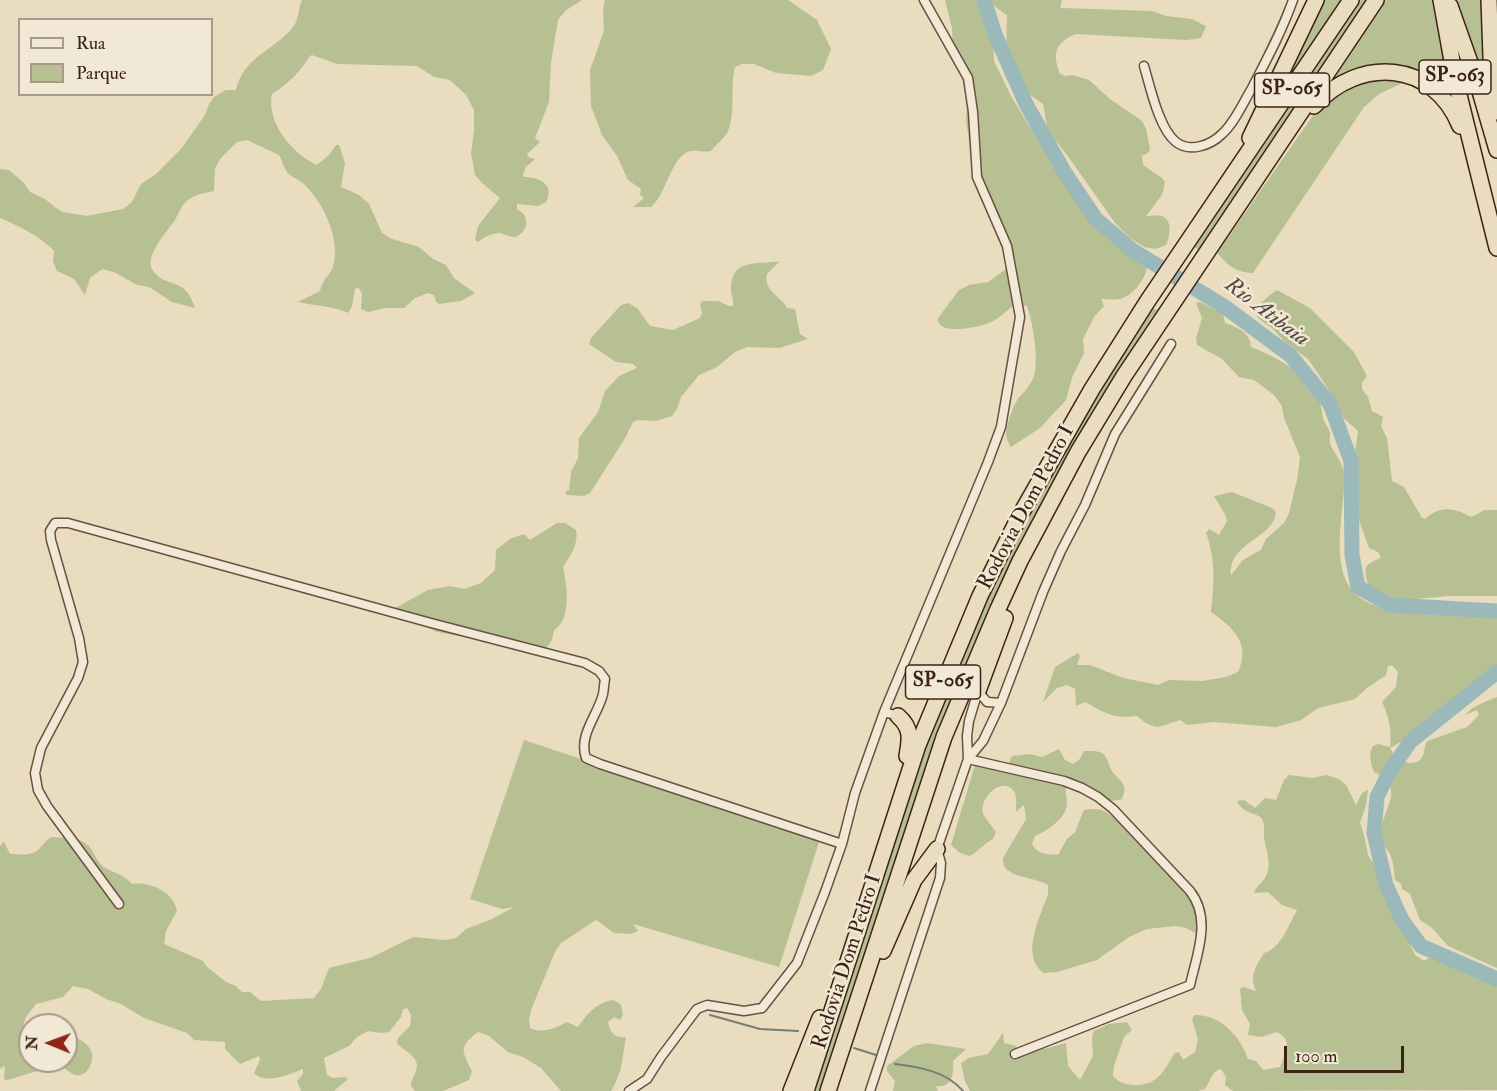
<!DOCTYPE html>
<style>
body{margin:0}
#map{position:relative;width:1497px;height:1091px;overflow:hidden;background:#e9dcbf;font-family:"IM FELL Double Pica",serif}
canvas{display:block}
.legend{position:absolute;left:18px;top:18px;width:195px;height:78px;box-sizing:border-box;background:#f1e8d5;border:2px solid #a99989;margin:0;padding:8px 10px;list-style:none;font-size:18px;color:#3d2317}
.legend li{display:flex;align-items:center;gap:12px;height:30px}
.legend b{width:30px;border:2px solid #a99989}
.north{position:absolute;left:18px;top:1013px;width:60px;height:60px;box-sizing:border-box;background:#f1e8d5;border:2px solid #a99989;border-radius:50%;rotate:271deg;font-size:16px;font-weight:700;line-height:24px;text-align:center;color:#3d2317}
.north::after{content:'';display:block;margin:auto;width:21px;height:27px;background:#8f2418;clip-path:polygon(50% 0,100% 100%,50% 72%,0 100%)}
.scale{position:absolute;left:1284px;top:1046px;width:120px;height:27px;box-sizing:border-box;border:3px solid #3d2317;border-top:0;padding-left:8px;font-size:18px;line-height:21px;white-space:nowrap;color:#3d2317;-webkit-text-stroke:4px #f1e8d5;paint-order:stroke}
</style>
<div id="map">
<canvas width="1497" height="1091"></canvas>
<ul class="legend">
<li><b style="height:8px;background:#f1e8d5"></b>Rua</li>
<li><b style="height:16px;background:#b6c092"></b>Parque</li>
</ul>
<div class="north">N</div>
<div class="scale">100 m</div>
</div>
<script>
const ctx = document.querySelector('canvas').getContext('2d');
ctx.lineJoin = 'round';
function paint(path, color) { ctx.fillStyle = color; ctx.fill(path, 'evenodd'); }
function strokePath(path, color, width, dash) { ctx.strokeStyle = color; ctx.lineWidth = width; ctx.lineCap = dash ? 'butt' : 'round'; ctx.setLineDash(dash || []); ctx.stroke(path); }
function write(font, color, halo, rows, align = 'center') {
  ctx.font = font + ' "IM FELL Double Pica",serif'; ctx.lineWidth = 5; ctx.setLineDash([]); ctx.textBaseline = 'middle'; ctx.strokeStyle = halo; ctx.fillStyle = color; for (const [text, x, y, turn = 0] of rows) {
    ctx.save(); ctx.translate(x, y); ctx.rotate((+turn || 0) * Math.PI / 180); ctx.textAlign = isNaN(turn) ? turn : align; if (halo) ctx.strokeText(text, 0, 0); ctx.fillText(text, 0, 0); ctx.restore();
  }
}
paint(new Path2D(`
 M302,0H582L565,11L558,20L551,62L549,102L535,138L540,142L527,154L528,157L535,159L526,167L523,174L524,177C540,177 555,185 546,202L538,206L517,204V209C519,211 523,212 524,215C530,223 523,236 514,237C509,237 505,234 500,233C493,233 483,237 478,242L475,240L478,226L500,198L482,183L475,175L471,153L474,131V110L466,95L450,80L434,77L417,66L337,64L312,55L310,56C300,72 288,84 272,94C266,122 292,154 317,165L329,155L336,145H339L345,163L341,187L359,195L369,204L382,233L392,239L419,247L433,259L446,265L454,278L475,293L461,301L439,304L436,302L434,295L428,293L415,298L404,308H385L368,312L361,309L362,293L358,287L355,289L352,306L348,313C339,307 310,305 298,302L320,291C323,278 330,275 333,267C341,239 324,205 306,186C301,180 292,178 287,172C284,168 282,160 279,155L247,140L237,142L220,159L215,169L214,191C204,193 196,194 188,200C181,205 179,213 175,220C168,230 145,255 152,269C164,290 185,274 195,308L172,302L149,287L137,285L114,272L102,269L90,278L85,295L74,279L57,271L53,261L54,251C40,236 19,226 0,218V169L9,170L24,183L30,192L45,199L56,208L63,212L87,216L123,209L132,202L141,184L156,174L181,149L205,115L209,104L214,97L226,90H236C243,57 275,50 293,27C299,20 298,8 302,0Z
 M605,0H788L817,20L831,49L823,70L811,76L776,73L754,64H742L735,67C730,87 736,116 727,133C723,139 716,145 711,151C703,153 695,149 688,152C671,158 666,195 651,207H633L644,198L640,195L641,189L628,180L617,156L602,135L591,106L590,70L604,31L603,9Z
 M945,0H984L993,36L994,61L1011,96L1031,129L1035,130L1044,151L1054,168L1067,185L1088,205L1104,232L1129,254L1147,266C1147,276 1135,293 1125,297C1118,301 1109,299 1101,299L1104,306L1094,317L1083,339L1084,353L1072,378L1066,400L1040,428L1011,447C1009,444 1006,438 1006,434C1006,426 1013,406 1018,399C1024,392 1031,385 1034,376C1039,358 1033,323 1027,306L1015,304C1006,312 995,322 983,325C973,328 936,335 938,318L959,290L969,285L988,282L1009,267V260L987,210L972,159L966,121L968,84L953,54L952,28Z
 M990,0H1062L1060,7L1062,8L1152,11L1166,16L1192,19L1206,26L1201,38L1187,40L1076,34C1055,42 1052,54 1060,74L1066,76L1072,75L1089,80L1110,99L1142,121L1146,129L1150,149L1149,152L1142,156L1143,165L1162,178L1165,182L1162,195L1146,216C1150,216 1158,215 1162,216C1173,220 1170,237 1166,245L1156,249L1144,247L1130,238L1115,223L1070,159L1048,131L1043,104L1023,90L1025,89L1006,53L1007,15L994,6Z
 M1320,0H1342L1281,89Z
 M1358,0H1370L1201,251L1194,247Z
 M1386,0H1434L1452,97L1450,100L1408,72L1330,85Z
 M1456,0H1485L1487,80L1484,81Z
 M1362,79L1409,80L1379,94L1364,107L1253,273C1235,272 1229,266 1217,253L1321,104Z
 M780,261L767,274C763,291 781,296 787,308L795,309L800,334L808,339L779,348L747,347L735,352L717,367L699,375L681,397L677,409L672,416L656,421L638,420L633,422L624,440L590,493L584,496L567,495L565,492L569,490L571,472L578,458L579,438L598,412L605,391L619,376L637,368L633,364L616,362L589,344L591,338L621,305L628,303L637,308L650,326L673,330L700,318L702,313L700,304L703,301H718L729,306H733C734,299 730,293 731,287C732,258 758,265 780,261Z
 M1277,290L1310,308L1354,352L1367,376L1362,383V389L1368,397L1372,411L1383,417L1381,426L1387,438L1392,481L1404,487L1422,518L1425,519C1441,505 1454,508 1471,517L1485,510H1497V596C1481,596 1466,596 1450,596C1428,597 1378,608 1367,582C1366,578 1365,572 1366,568C1368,562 1376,561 1381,557L1378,552L1369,548L1359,520L1354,461L1358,431L1339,414L1329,390L1308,359L1285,342L1272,328L1260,320L1256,315C1257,304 1268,296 1277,290Z
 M1200,302L1223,314L1225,323C1237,327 1251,333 1251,347C1275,356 1312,376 1320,403C1322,409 1322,415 1324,421C1326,425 1329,428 1330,433C1330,438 1329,442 1331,446C1336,456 1343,463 1344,475C1346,513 1323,580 1367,602C1409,623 1453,607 1497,616V667C1474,689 1447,707 1421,726C1411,734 1402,742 1390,748C1391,749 1394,756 1395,757C1400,763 1416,766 1421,759C1425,754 1424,746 1427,741L1467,727L1479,715L1477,710L1465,715C1474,705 1485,702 1497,697V968L1448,946L1432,928L1420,920L1410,894L1402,889L1401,884L1395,880C1394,873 1394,864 1391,857C1389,849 1381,845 1381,837C1380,810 1409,788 1374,772C1371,764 1368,754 1373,746L1378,744L1390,747C1392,732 1389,716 1382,702L1396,687L1398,672L1392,665L1388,666L1386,675L1367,688L1355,699L1318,708L1301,720L1276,727L1214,722L1187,725L1180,720C1158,727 1156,732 1137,716C1112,719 1106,713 1085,702L1076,706L1075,689L1067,685L1057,688L1043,702L1055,667L1078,653L1080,656L1077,665H1090L1123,678L1158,685L1169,680L1202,681L1226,677L1238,672C1251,644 1234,628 1211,612C1214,583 1216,560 1206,533L1209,529L1219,535L1227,521L1225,514L1214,496L1232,492L1272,508L1276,512C1274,539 1228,542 1231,575L1243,560L1261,550L1266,539L1284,523L1289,513L1297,480L1300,457L1284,418L1282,406L1274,395L1254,380L1239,377L1222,359L1197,345L1196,338L1202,318L1196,303Z
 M1151,308L1161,311L1020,549L822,1091H812L926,742L956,667L1012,543L1087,408Z
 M557,523H565L576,530C579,544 570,556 563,567C567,586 572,619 554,630C553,640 550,645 543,651L437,632L390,611L428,590L450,586L464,589L481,583L495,570L496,550L510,539L524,534L530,540Z
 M524,740L820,839L779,967L633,924L638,931L631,934L614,933L596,920L561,943L555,952L531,1010L529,1020L530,1028C542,1034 556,1028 567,1022L578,1027C587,1014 597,1002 614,1000L621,1005L623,1015L620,1020L614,1017L608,1022C610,1033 614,1038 626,1037C622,1058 623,1072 611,1091H561L541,1068L523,1057L508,1052L489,1036L478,1032C458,1047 462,1051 472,1071L469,1080L443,1091H415L411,1086C411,1079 414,1077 416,1071C421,1056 404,1052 397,1043L398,1038L410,1026L411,1015L407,1008L403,1009L401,1017L389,1032L381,1033L368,1031L357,1037L349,1046L324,1058L327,1075L333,1078L345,1077L348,1079L334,1091H301L297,1081L303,1074V1069C290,1074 266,1085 254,1073L260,1060L259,1056L240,1064L225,1049V1042L194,1040L187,1033L144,1018L121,1004L106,999L88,989L73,986L63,997L36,1004L26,1017L23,1026L24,1030L30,1032V1061H66V1035C81,1037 99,1049 90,1066C88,1070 85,1074 80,1075C73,1077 69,1070 63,1068C52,1065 19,1077 7,1080L4,1079L5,1067L3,1066L0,1069V846L4,842L10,854C20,854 33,857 40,848C44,843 46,841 51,837C67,839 84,835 93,852C96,857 99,864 104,867C116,875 121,872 132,884C150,881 174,892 177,911L166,931L164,944L203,961L207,967L226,982L236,986L242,992H250L261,1001L314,998L321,989L329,968L370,958L413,937L444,940L456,938L466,929L490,920L514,907L502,909L470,899Z
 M1059,749L1065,760L1073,764L1079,760L1084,751C1089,751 1099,750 1103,754C1108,758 1109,766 1112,771C1120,782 1129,784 1122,799C1098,807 1091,778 1068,784C1064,791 1067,795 1067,803C1067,818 1047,831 1035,836L1032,844C1038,855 1047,854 1058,855L1067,839L1075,832L1084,810C1092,809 1099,808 1106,812C1126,824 1187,890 1197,911C1199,917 1198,927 1198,934L1186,928L1175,926L1147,929L1129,937L1097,960L1057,972L1043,973C1020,954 1040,918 1048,894V885C1034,876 1000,878 1003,858L1026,819L1024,805L1016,812C1016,806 1017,798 1015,793C1005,774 979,796 983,813C985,819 992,826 996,832L993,839C982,845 979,851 970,856L960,853L951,845L975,765L985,761L1008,765L1012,756L1030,754L1042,757Z
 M1289,775L1313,778L1326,775L1339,779L1346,785L1356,805L1362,793L1368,790L1366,805L1360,823L1364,835L1368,855L1380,874L1415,955L1424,961L1432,956C1454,959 1479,973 1497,985V1090L1233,1091L1225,1085L1226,1077L1221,1069C1212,1070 1210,1082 1205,1089L1198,1091H970L965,1081L961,1063L969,1058L988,1054L1003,1033L1004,1043L1016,1046L1018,1051L1048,1048L1066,1043L1068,1066L1080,1080L1093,1056L1092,1037L1094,1031L1109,1024L1127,1022L1132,1030L1124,1037L1114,1066L1113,1076C1123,1088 1147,1088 1158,1077C1165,1071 1170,1060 1175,1053L1179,1052L1183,1060L1195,1052L1198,1040L1192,1019L1195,1015C1221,1015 1240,1036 1248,1059L1256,1061L1263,1070L1280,1067C1286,1054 1294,1039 1276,1032L1262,1037L1248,1035L1250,1024L1242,1010L1240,989L1243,987L1256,991C1249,975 1256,967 1264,953C1281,949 1289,924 1297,910L1282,905L1268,892L1254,893C1256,886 1261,884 1265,878C1273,865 1266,851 1264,837C1264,832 1265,823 1262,819C1257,812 1244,815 1237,801L1244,800L1255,808L1265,798L1276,800L1284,780Z
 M927,1043L966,1049L953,1061C954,1074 952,1088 936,1086L938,1091H893L895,1081L887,1071V1066L914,1046Z`), '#b6c092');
strokePath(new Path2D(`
 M710,1015L760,1029L798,1031
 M854,1048L876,1055
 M895,1064C919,1067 946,1071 963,1091`), '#757d79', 2);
strokePath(new Path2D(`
 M984,0L995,34L1026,104L1065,173L1096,219L1132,250L1225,307L1291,356L1330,404L1351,461L1352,555L1358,587L1390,605L1497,611
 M1497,672L1410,742L1390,771L1377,797L1374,833L1386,885L1402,920L1421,946L1497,979`), '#9bb9bb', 15);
const street = new Path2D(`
 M1144,66C1150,86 1159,129 1176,142C1190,153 1211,145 1222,134C1235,122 1243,103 1252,88C1267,59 1282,31 1293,0
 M978,691L987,702L1001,703
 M898,716L884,712L988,462L1001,427L1020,317L1007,246L977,177L973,112L968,78L924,0
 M968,759L1064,781L1082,788L1098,797L1113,809L1190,891C1212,919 1197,954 1190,985L1015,1054
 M968,759L983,741L1001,703L1043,592L1061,551L1085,505L1115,434L1171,344
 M119,904L47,806L38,790L35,773L41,748L78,678L83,662L79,638L51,540L50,531L55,523H68L431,623L585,663L599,671L605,679C604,684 604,689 603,694C598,715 578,735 586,758L600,764L842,844
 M629,1091L647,1079L661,1057L697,1009L707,1005L744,1011L762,1008L797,963L825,892L842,844L855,793L884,712
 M870,1091L940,878L941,863L937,849L968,759L967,736L969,721L978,691`);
const highway = new Path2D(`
 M1441,0L1456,83L1497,248
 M1489,0L1493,113
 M1450,6L1479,88L1497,150
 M1314,106C1359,56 1433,60 1460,126
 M1250,138L1316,0
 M978,691L1005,618
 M898,716C912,728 910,739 907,756
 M883,951L914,880L937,849
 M791,1091L820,1018
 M806,1091L918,745L980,596L1019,517L1092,389L1147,302L1351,0
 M828,1091L944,737L998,609L1020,561L1078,452L1124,376L1376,0`);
strokePath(street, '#685141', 11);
strokePath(highway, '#3d2317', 18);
strokePath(street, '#f1e8d5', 8);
strokePath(highway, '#e9dcbf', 15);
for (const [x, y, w] of [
 [1455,77,72],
 [1292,90,75],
 [943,682,75]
]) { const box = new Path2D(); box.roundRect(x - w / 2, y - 17, w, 34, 4.5); ctx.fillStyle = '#f1e8d5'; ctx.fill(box); strokePath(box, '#3d2317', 1.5); }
write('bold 20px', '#3d2317', null, [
 ["SP-063",1455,77],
 ["SP-065",1292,90],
 ["SP-065",943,682]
]);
write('21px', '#3d2317', '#f1e8d5', [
 ["Rodovia Dom Pedro I",1027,508,-62],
 ["Rodovia Dom Pedro I",848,962,-72]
]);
write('italic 22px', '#544840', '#f1e8d5', [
 ["Rio Atibaia",1266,313,37]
]);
</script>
